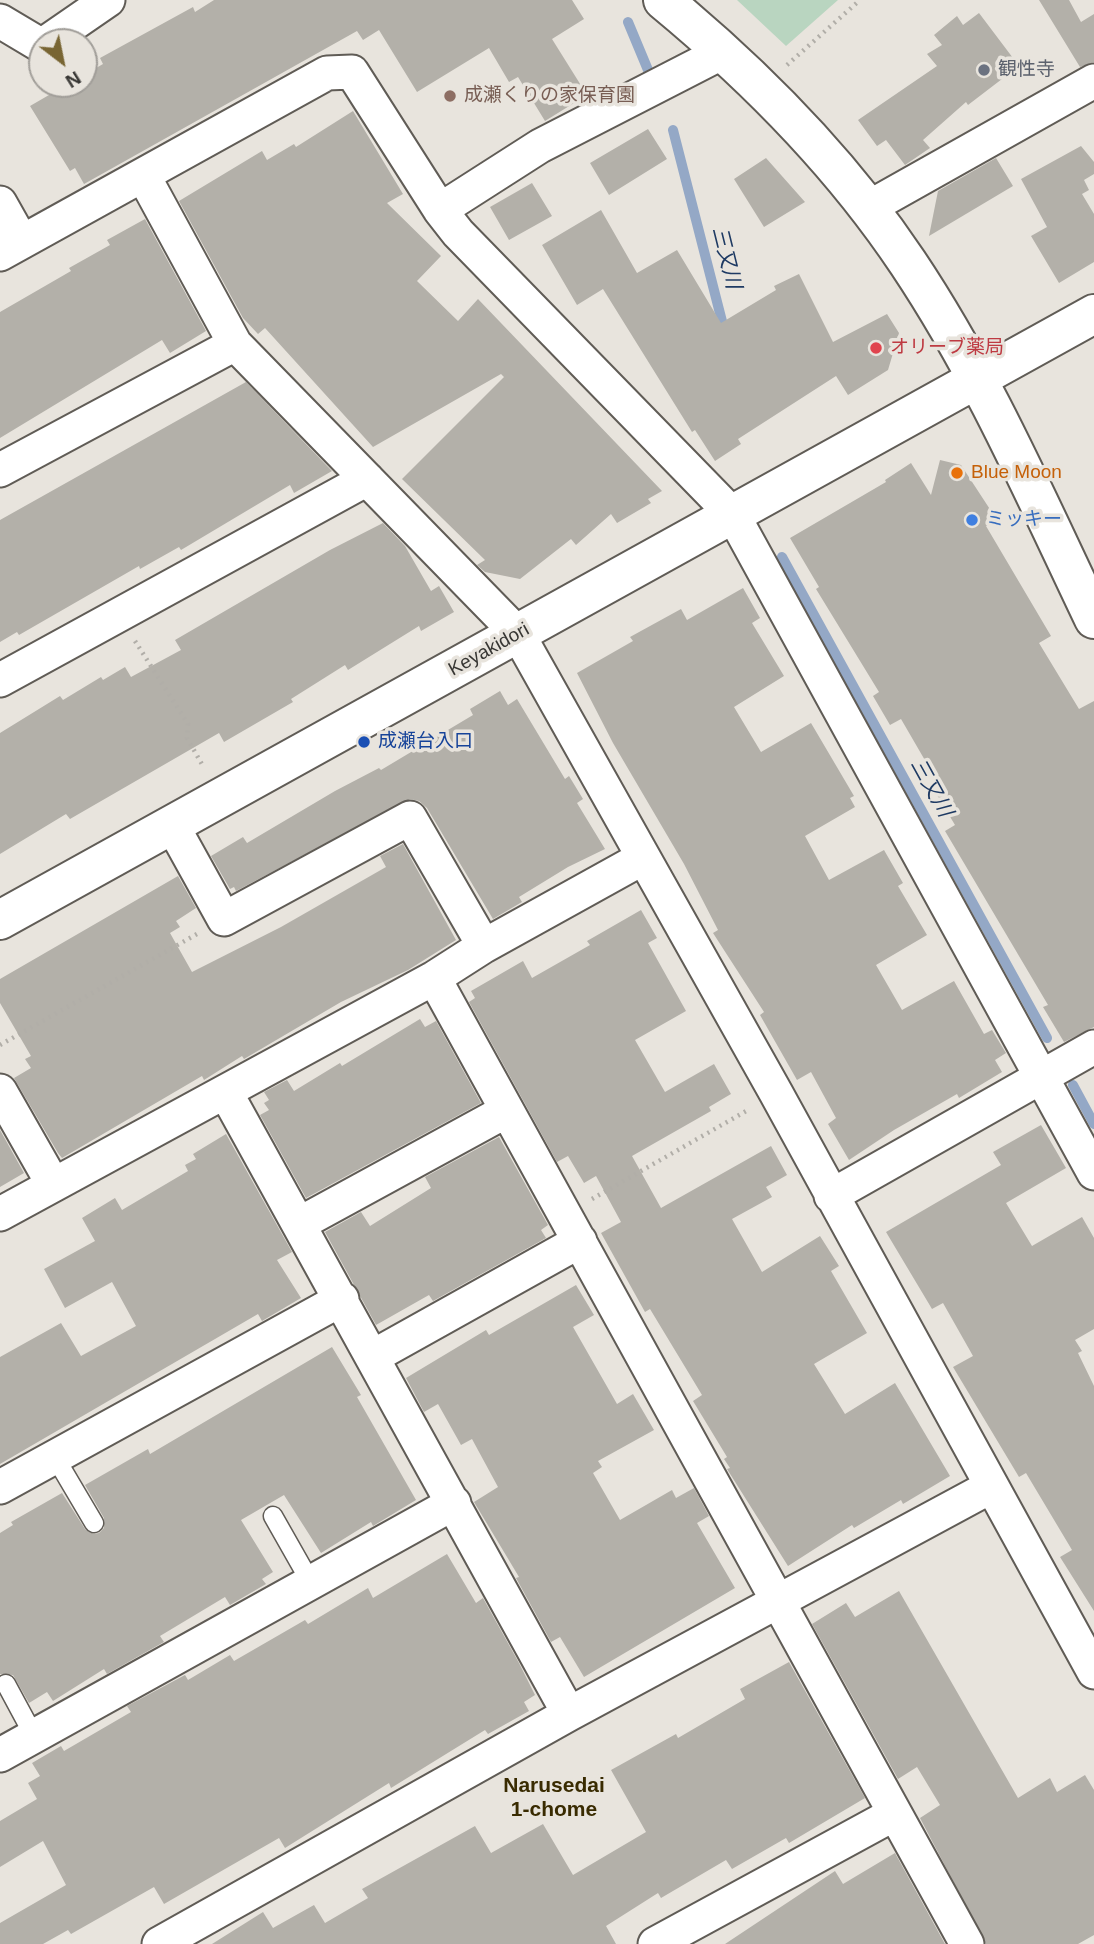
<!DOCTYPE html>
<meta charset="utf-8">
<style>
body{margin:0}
#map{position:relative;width:1094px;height:1944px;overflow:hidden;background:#e8e4dd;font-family:Arial,sans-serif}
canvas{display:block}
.north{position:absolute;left:28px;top:28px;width:70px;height:70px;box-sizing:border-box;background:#e8e4dd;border:2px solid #a19e99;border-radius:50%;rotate:148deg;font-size:19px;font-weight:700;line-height:28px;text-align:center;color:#373633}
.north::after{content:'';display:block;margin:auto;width:24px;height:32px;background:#786533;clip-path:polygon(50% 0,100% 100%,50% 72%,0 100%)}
</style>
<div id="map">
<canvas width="1094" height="1944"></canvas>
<div class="north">N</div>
</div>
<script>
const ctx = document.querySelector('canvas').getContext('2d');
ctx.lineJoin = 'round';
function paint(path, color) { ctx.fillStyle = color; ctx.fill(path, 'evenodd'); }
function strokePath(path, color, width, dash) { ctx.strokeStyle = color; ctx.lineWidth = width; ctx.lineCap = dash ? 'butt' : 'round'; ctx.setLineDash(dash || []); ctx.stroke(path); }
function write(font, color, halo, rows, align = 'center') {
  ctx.font = font + ' Arial,"Noto Sans JP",sans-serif'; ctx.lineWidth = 7; ctx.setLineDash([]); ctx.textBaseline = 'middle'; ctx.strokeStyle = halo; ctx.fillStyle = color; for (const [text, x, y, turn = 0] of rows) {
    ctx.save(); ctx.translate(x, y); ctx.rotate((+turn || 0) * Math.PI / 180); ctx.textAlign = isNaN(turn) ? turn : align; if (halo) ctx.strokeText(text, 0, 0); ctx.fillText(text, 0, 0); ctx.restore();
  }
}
paint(new Path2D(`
 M737,0H838L786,46Z`), '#b9d5c0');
strokePath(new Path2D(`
 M628,22L648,70
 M673,130L725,333
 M782,557L1047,1038
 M1073,1085L1094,1124`), '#94a8c6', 10);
paint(new Path2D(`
 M214,0H572L584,19L552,39L587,95L545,121L518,77L509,82L489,48L417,92L379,30L363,40L357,31L84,184L75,168L70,171L30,106L68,84H84V75L103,64L100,58L193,7L195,12Z
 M1039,0H1069L1081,22L1094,14V62L1080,67Z
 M979,13L1019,66L968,105L966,102L923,140L930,148L905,165L886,140L877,146L858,120L937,66L927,54L942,45L934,35L957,16L963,25Z
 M353,111L403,194L387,203L441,256L417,281L458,321L478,299L662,491L648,499L651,503L617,523L611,514L576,545L571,539L520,579L485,572L477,565L485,560L402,479L504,377L501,374L373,447L265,328L258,334L243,318L179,201L262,151L267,160L294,144L296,147Z
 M648,129L667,159L609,195L590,163Z
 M1081,146L1094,162V174L1084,180L1089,190L1082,194L1094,214V262L1059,283L1031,236L1047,227L1021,179Z
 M766,158L805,202L764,227L734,179Z
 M996,158L1013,186L929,236L938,191Z
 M532,183L552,216L509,240L490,207Z
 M601,210L637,273L677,250L721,323L776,290L774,286L799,274L833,342L887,314L899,333L888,370L848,395L836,376L738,439L741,444L715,461L695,430L692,432L603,289L577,305L542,245Z
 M145,219L206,331L170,353L162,340L0,438V312L71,271L69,268L110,245L107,240Z
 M246,382L332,471L294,493L290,485L181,550L179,547L140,569L139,566L19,635L17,632L0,642V520Z
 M940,460L961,465L997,520L986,526L1051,636L1039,643L1079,709L1094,701V1027L1064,1042L1043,1007L1048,1005L945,831L955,825L931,785L937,781L901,719L890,725L873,696L879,692L816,589L819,587L790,538L886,482L885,480L911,463L931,495Z
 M383,523L405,546L431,591L439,586L454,612L421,631L419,626L348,670L345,665L291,699L293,702L224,742L219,733L70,819L66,814L0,854V733L60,696L63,700L101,677L103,680L125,667L131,677L181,650L175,640L330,550Z
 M743,588L760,618L752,623L784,676L734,707L761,752L811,723L854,796L850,798L855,807L805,836L829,880L884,850L903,883L898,886L927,935L876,965L902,1010L954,981L984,1034L992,1030L1006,1053L995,1060L1002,1072L959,1098L957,1094L894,1130L849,1160L828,1124L836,1118L811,1072L797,1080L760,1015L764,1012L713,933L718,930L684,864L613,743L577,673L633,641L630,637L681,609L687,620Z
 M500,691L508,705L517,699L565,779L569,776L583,799L577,803L605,849L568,867L519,897L522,902L493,919L427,808L419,801L410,799L236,891L234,887L230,889L211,856L243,837L247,843L335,791L379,768L381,770L473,715L470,709Z
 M403,844L456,940L408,970L341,1002L244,1059L242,1056L204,1080L202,1076L62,1158L58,1153L14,1078L31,1068L25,1059L31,1056L0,1003V979L178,876L196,908L176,921L180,927L170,933L192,972L281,927L386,867L380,856Z
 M641,910L657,938L648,943L686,1011L635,1040L665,1092L714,1064L731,1094L709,1107L711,1111L632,1156L661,1208L771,1146L787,1175L766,1187L772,1197L732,1219L762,1272L820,1236L839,1266L831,1271L867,1333L814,1364L845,1414L895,1383L950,1476L903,1504L901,1500L854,1528L852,1525L788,1566L727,1469L730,1468L724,1459L727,1457L693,1401L702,1395L650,1309L645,1312L601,1233L621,1222L596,1176L584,1183L568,1156L557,1162L469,1002L475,998L471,991L523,961L532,978L590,945L587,941Z
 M420,1019L425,1027L436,1021L481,1103L306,1198L260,1115L269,1110L264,1103L269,1100L264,1092L287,1080L294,1091L340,1063L342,1066Z
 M1041,1125L1066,1168L1006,1203L1032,1246L1082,1217L1094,1238V1329L1075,1340L1082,1351L1078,1353L1094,1386V1611L1060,1557L1072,1550L1026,1473L1019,1477L953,1367L973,1356L943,1303L932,1309L886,1232L1001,1165L993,1152Z
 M0,1130L24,1173L0,1187Z
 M226,1134L292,1252L277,1260L301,1298L262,1321L258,1314L0,1464V1357L61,1323L81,1356L136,1326L112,1282L65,1308L44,1269L95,1241L82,1218L115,1198L122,1210L188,1171L185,1165L196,1159L193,1154Z
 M499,1137L548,1225L541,1230L546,1238L433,1301L429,1295L376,1325L325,1232L361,1212L370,1226L431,1188L425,1177Z
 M576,1285L594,1315L573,1327L617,1404L633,1394L654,1430L598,1461L602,1467L593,1473L620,1520L672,1490L676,1498L694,1488L709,1516L697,1523L735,1588L584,1677L560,1637L551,1642L516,1578L519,1577L474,1502L498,1487L472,1439L461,1445L438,1404L424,1412L406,1378L486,1330L489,1335Z
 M332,1347L361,1395L357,1397L416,1500L373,1526L371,1522L321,1553L284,1495L241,1520L273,1572L262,1579L266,1584L230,1605L225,1597L160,1636L164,1642L107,1674L104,1669L53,1701L47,1692L29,1703L13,1675L0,1674V1533L13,1525L11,1522L62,1493L85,1529L93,1534L99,1533L104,1528V1518L85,1485L148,1449L150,1454Z
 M447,1554L476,1603L483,1598L519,1663L535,1695L524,1702L529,1711L488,1734L485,1730L391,1788L389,1783L285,1848L279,1838L164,1904L154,1887L71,1934L68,1930L43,1944H0V1923L66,1885L43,1841L0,1867V1821L37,1799L28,1783L40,1776L32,1763L61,1746L64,1751L131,1712L127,1706L185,1675L188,1680L230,1655L234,1661L305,1620L308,1624L368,1588L373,1598Z
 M899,1591L1018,1798L1050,1778L1057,1792L1085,1775L1094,1790V1935L1078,1944H986L920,1818L940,1805L917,1767L898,1779L812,1624L846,1603L855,1617Z
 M789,1662L865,1798L789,1843L786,1838L732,1869L726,1860L661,1898L658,1893L606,1926L616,1944H212L263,1912L273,1928L314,1905L325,1923L368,1898L362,1889L475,1826L491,1853L543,1824L573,1875L646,1832L611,1770L676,1734L678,1738L745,1699L740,1689Z
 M895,1853L945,1944H725L835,1871L843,1884Z`), '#b3b0a9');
const lane = new Path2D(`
 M55,1457L94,1523
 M273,1516L311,1583
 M6,1684L34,1736`);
const street = new Path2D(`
 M0,21L42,46
 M47,42L108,0
 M143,175L235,344L518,634L776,1093L1094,1672
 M0,203L22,242
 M868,208L1094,81
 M440,210L540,146L723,52
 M0,254L327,73L352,72L440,210L458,233L733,515L1094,1173
 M0,470L235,344
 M0,680L367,479
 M172,825L224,919L410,818L484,946
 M434,978L967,1944
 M0,1091L53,1184
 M226,1093L569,1714
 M831,1196L1094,1047
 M0,1214L434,978L484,946L641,859
 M299,1224L506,1111
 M374,1356L580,1241
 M0,1487L342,1299
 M0,1755L454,1503
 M159,1944L569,1714L990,1487
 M655,1944L894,1814`);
const secondary = new Path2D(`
 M663,0C755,76 842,164 908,263C983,375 1036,498 1094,619
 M0,920L1094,314`);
strokePath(lane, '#605c56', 21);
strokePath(street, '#605c56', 37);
strokePath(secondary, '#605c56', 42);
strokePath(new Path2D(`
 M787,65L860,0
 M135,641L188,724L187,738L203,766
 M0,1045L197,934
 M592,1199L748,1110`), '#b1aea8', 4.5, [2, 5]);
strokePath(lane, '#fff', 18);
strokePath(street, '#fff', 33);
strokePath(secondary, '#fff', 38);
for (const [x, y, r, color] of [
 [984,70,7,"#6b7280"],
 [450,96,7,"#8d6e63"],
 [876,348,7,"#e0444e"],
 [957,473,7,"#e8710a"],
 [972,520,7,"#3f7fe0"],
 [364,742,7,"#1a4fb4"]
]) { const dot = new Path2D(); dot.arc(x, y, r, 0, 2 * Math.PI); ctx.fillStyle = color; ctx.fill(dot); strokePath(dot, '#e8e4dd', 2.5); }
write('19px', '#5b616d', '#e8e4dd', [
 ["観性寺",998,70]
], 'left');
write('19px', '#785e54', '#e8e4dd', [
 ["成瀬くりの家保育園",464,96]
], 'left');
write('19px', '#be3a42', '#e8e4dd', [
 ["オリーブ薬局",890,348]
], 'left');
write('19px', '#c56008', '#e8e4dd', [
 ["Blue Moon",971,473]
], 'left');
write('19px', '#366cbe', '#e8e4dd', [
 ["ミッキー",986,520]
], 'left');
write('19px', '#373633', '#e8e4dd', [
 ["Keyakidori",489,650,-29]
]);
write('19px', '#164399', '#e8e4dd', [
 ["成瀬台入口",378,742]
], 'left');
write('italic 21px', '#1e3a63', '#e8e4dd', [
 ["三又川",726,258,76],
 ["三又川",931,788,61]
]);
write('bold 21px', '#392b01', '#e8e4dd', [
 ["Narusedai",554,1786],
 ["1-chome",554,1810]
]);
</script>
